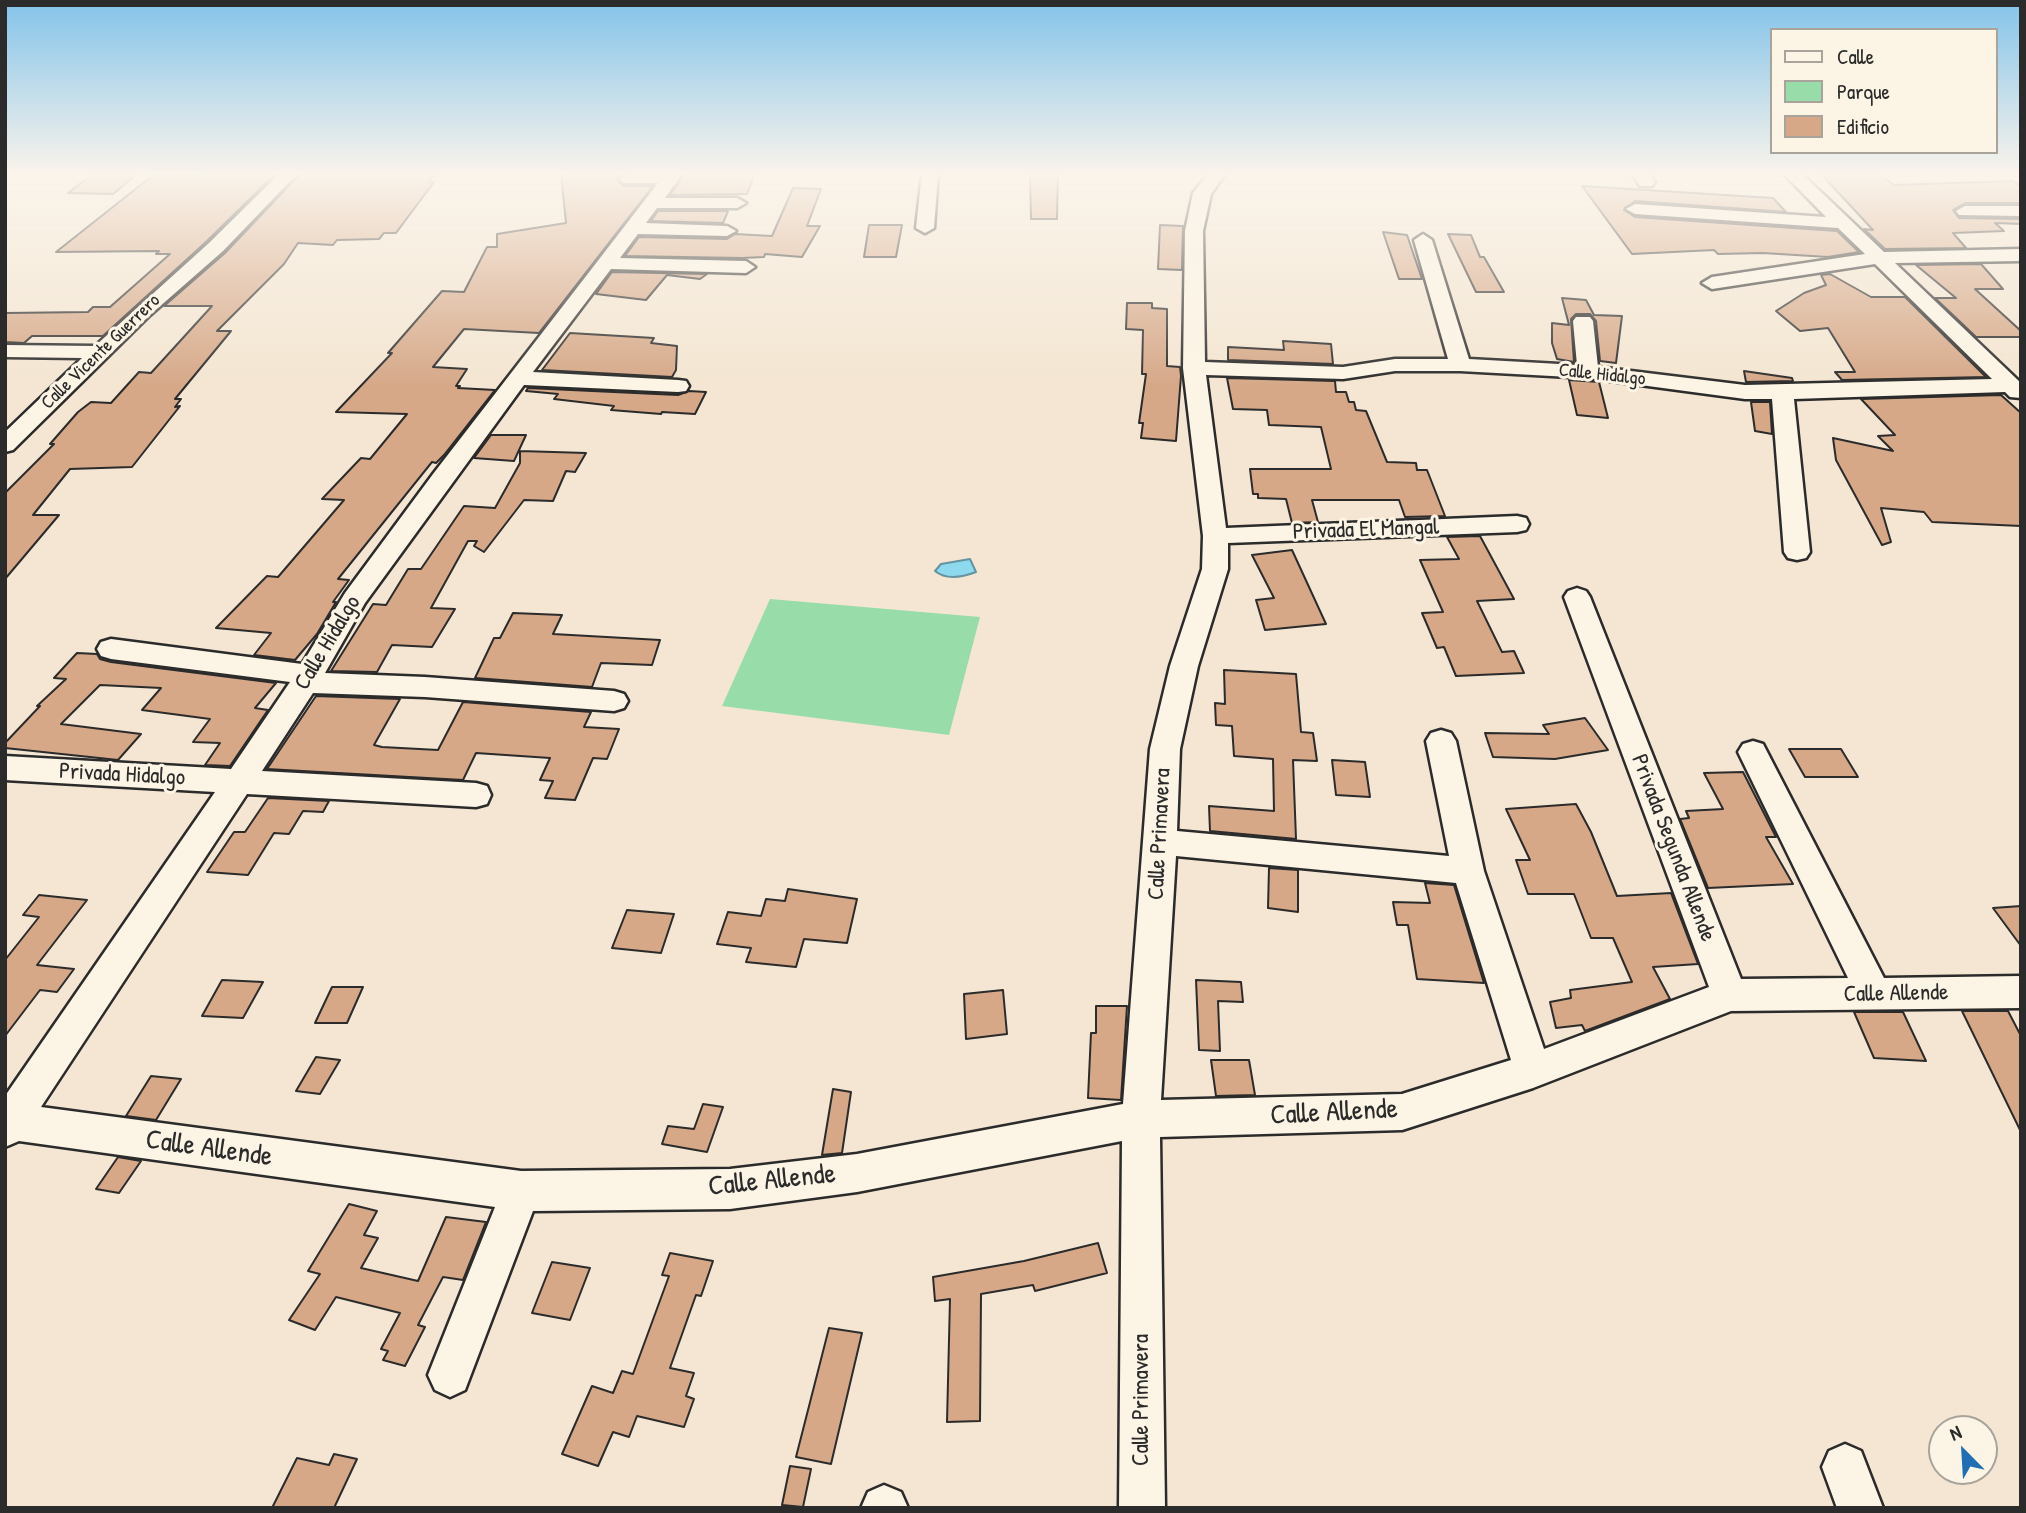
<!DOCTYPE html>
<style>
body{margin:0}
#map{position:relative;width:2026px;height:1513px;overflow:hidden;background:#f4e6d2;font-family:"Patrick Hand",sans-serif}
canvas{display:block}
.frame{position:absolute;inset:0;border:7px solid #2b2b2b;pointer-events:none}
.legend{position:absolute;left:1770px;top:28px;width:228px;height:126px;box-sizing:border-box;background:#fcf5e5;border:2px solid #a8a49b;margin:0;padding:9px 12px;list-style:none;font-size:21px;color:#2b2b2b}
.legend li{display:flex;align-items:center;gap:14px;height:35px}
.legend b{width:35px;border:2px solid #a8a49b}
.north{position:absolute;left:1928px;top:1415px;width:70px;height:70px;box-sizing:border-box;background:#fcf5e5;border:2px solid #a8a49b;border-radius:50%;rotate:336deg;font-size:19px;font-weight:700;line-height:28px;text-align:center;color:#2b2b2b}
.north::after{content:'';display:block;margin:auto;width:24px;height:32px;background:#1f6fb2;clip-path:polygon(50% 0,100% 100%,50% 72%,0 100%)}
</style>
<div id="map">
<canvas width="2026" height="1513"></canvas>
<div class="frame"></div>
<ul class="legend">
<li><b style="height:9px;background:#fcf5e5"></b>Calle</li>
<li><b style="height:19px;background:#98dda9"></b>Parque</li>
<li><b style="height:19px;background:#d6a888"></b>Edificio</li>
</ul>
<div class="north">N</div>
</div>
<script>
const ctx = document.querySelector('canvas').getContext('2d');
ctx.lineJoin = 'round';
function paint(path, color) { ctx.fillStyle = color; ctx.fill(path, 'evenodd'); }
function strokePath(path, color, width, dash) { ctx.strokeStyle = color; ctx.lineWidth = width; ctx.lineCap = dash ? 'butt' : 'round'; ctx.setLineDash(dash || []); ctx.stroke(path); }
function write(font, color, halo, rows, align = 'center') {
  ctx.font = font + ' "Patrick Hand",sans-serif'; ctx.lineWidth = 6; ctx.setLineDash([]); ctx.textBaseline = 'middle'; ctx.strokeStyle = halo; ctx.fillStyle = color; for (const [text, x, y, turn = 0] of rows) {
    ctx.save(); ctx.translate(x, y); ctx.rotate((+turn || 0) * Math.PI / 180); ctx.textAlign = isNaN(turn) ? turn : align; if (halo) ctx.strokeText(text, 0, 0); ctx.fillText(text, 0, 0); ctx.restore();
  }
}
paint(new Path2D(`
 M770,599L980,617L949,735L722,706Z`), '#98dda9');
const water = new Path2D(`
 M970,559L976,572C963,577 947,581 935,571L941,564Z`);
paint(water, '#8dd9ee');
strokePath(water, '#6693a0', 2);
const building = new Path2D(`
 M93,174H137L113,194L68,193Z
 M228,174H275L207,241L103,336H32L24,343L5,342V313L88,312L93,307H110L170,254H156L159,251L56,252L152,176Z
 M300,174H434L429,182H434L396,233H384L379,239L337,240L333,245L298,243L284,264L217,331H231L175,399H181L175,407L180,406L132,467L70,469L33,515H59L5,579V493L54,444H50L78,412L91,402L111,403L139,372L151,373L212,306H164L225,253Z
 M561,174H624L617,178L623,186H653L539,333L464,329L433,367L467,369L456,386H460L458,388L495,390L444,455L436,463L432,462L338,579L349,580L333,602H336L317,634L295,660L254,655L271,633L216,628L267,576L278,577L344,500L322,499L361,458L370,459L407,414L336,412L392,353H388L442,291L464,292L487,247H497V234L566,223Z
 M685,174H755L747,194L670,195Z
 M1030,174H1058L1057,219H1031Z
 M1821,174H1879L1894,185L2013,181L2021,187V203H1965L1953,210L1959,218L2021,219V224L1995,223L2004,231L1953,233L1966,248L1885,249L1864,229L1873,230Z
 M1582,186L1773,198L1786,212L1635,201L1624,210L1635,217L1837,231L1859,252L1828,257L1763,253L1718,254L1714,250L1632,254Z
 M793,188L821,189L807,226H820L802,257L765,254L764,257L742,258L625,256L639,237L727,239L735,234L772,236Z
 M658,211H728L723,223L651,221Z
 M869,225H902L896,257H864Z
 M1160,225L1183,226L1182,270L1158,269Z
 M1383,232L1407,235L1422,279H1399Z
 M1448,234L1471,235L1480,257H1484L1504,292H1476Z
 M1981,264L2003,289H1975L2021,331V337H1976L1935,298H1956L1916,265Z
 M612,272L707,274L700,279L667,275L646,300L596,294Z
 M1830,274L1871,297H1905L1986,377L1842,380L1835,372H1855L1828,328L1800,331L1776,311L1804,293L1826,285L1821,275Z
 M1562,298L1586,300L1594,315L1622,316L1616,363L1600,361L1596,321L1590,314H1576L1571,319L1574,362L1557,359L1552,343V323L1569,325Z
 M1127,303H1152V308L1167,309V366L1180,367L1181,376L1176,441L1141,438L1143,423H1139L1146,374H1142L1143,330L1126,329Z
 M570,333L654,338L651,343L677,346L676,370L672,377L542,370Z
 M1283,341L1331,344L1333,364L1228,360V347L1284,350Z
 M1744,371L1792,378L1793,381L1746,382Z
 M1227,378L1335,381L1336,392H1346L1349,402H1354L1356,410L1366,411L1387,462L1416,463L1417,470H1427L1445,516L1405,517L1399,500H1312L1318,522L1292,523L1286,499L1258,498V494H1253L1250,469H1331L1321,427L1269,425L1267,410L1233,409Z
 M1569,380L1599,382L1608,418L1577,415Z
 M528,388L678,395L689,391L706,392L695,414L662,412L661,414L611,410L614,406L554,399L558,394L526,391Z
 M2001,395L2021,413V526L1932,522L1924,512L1881,508L1891,542L1882,545L1836,460L1833,438L1893,451L1878,436L1895,435L1861,399Z
 M1751,402H1770L1772,434L1755,431Z
 M491,435H526L514,461L474,458Z
 M520,451L586,453L575,472L566,471L553,501L524,500L484,552L474,546L477,541H468L431,608L455,609L432,647L392,645L377,672L331,671L373,604L386,605L408,569H421L464,506L495,508L520,463Z
 M1480,536L1514,599L1477,601L1502,652L1514,651L1524,673L1456,676L1444,647L1437,648L1422,613L1443,612L1420,560L1459,559L1447,537Z
 M1292,550L1326,624L1265,630L1256,600L1274,598L1252,555Z
 M513,613L562,615L553,634L660,640L652,665L601,663L592,687L475,678L494,638H500Z
 M77,653L97,654L100,659L111,662L276,683L255,708L268,710L230,766L205,765L220,743L193,742L210,719L142,710L161,688L100,685L61,724L141,734L118,760L5,748V743L40,706H37L66,679L54,678Z
 M1224,670L1296,674L1301,732L1313,733L1317,761L1293,760L1296,839L1210,831L1209,806L1274,811L1273,759L1234,756L1232,726L1216,725L1215,703L1225,704Z
 M316,696L400,699L374,745L382,747L438,750L463,702L591,712L584,727L619,729L607,759L593,758L575,800L545,798L553,781L540,780L550,758L476,753L463,780L267,769Z
 M1585,718L1608,750L1555,759L1493,757L1485,733L1549,734L1543,725Z
 M1789,749H1841L1858,777H1805Z
 M1332,760L1365,762L1370,797L1336,795Z
 M1743,772L1776,837H1766L1793,884L1708,888L1680,819L1689,818L1686,811L1723,809L1704,773Z
 M268,798L329,801L323,812L303,811L289,834L274,833L248,875L207,872L234,832H245Z
 M1576,804L1591,832L1617,896L1671,893L1698,964L1653,967L1670,999L1585,1031L1582,1025L1556,1028L1550,1002L1571,998L1570,990L1632,982L1613,938H1591L1574,894H1528L1516,860H1530L1506,809Z
 M1269,868L1298,870V912L1268,908Z
 M1425,883L1454,885L1484,983L1417,979L1408,925H1397L1393,902L1430,903Z
 M788,889L857,899L847,943L804,939L796,967L746,962L751,948L717,944L728,912L761,916L766,899L785,901Z
 M39,895L87,900L37,965L74,969L57,992L40,990L5,1036V960L39,917L23,915Z
 M2021,906V946L1993,908Z
 M627,910L674,914L661,953L612,948Z
 M222,980L263,982L243,1018L202,1016Z
 M1196,980L1241,982L1243,1002L1218,1001L1220,1051L1199,1050Z
 M332,987H363L347,1023H315Z
 M1003,990L1007,1034L966,1039L964,994Z
 M1096,1006H1127L1121,1100L1088,1098L1091,1033H1096Z
 M1962,1011H2008L2021,1036V1132Z
 M1854,1012H1903L1926,1061L1874,1058Z
 M316,1057L340,1060L320,1094L296,1091Z
 M1211,1060H1249L1255,1095L1216,1096Z
 M151,1076L181,1079L156,1120L126,1116Z
 M833,1089L851,1092L842,1153L822,1155Z
 M703,1104L723,1107L707,1152L662,1144L668,1126L694,1129Z
 M118,1157L141,1161L119,1193L96,1189Z
 M349,1204L377,1211L364,1235L378,1238L361,1268L418,1281L446,1217L486,1222L463,1280L443,1277L418,1325L425,1327L405,1366L383,1360L388,1351L381,1349L400,1313L336,1297L315,1330L289,1320L320,1274L308,1271Z
 M1098,1243L1107,1273L1035,1291L1033,1285L981,1294L980,1421L947,1422L950,1299L935,1301L933,1277L1024,1261Z
 M670,1253L713,1261L701,1296L696,1295L670,1368L694,1373L686,1396L694,1399L684,1427L637,1416L629,1437L613,1432L598,1466L562,1454L592,1386L613,1393L622,1371L633,1374L669,1276L662,1275Z
 M552,1262L590,1268L570,1320L532,1313Z
 M829,1328L862,1333L831,1464L796,1457Z
 M334,1454L357,1459L334,1508H272L297,1458L329,1465Z
 M790,1466L811,1469L803,1507L782,1505Z`);
paint(building, '#d6a888');
strokePath(building, '#2b2b2b', 2);
const minor = new Path2D(`
 M279,174H297L223,251L150,315L13,450L5,452V432L82,358L5,357V345L95,346L209,243Z
 M629,174H682L665,198H737L746,203L737,208H657L646,223L727,226L736,231L727,236L638,234L620,258L746,261L755,267L746,273L611,269L533,372L678,380L686,381L689,386L686,391L678,392L524,385L365,603L325,673L425,677L614,691L624,694L628,701L624,708L614,711L425,697L313,693L262,771L476,783L487,786L491,795L487,804L476,807L247,794L41,1107L521,1171L730,1169L857,1154L1123,1104L1150,749L1170,666L1202,569L1203,536L1183,368L1185,231L1193,193L1208,174H1225L1211,194L1203,231L1205,362L1343,367L1395,359H1448L1414,240L1423,234L1432,240L1469,359L1577,365L1573,321L1576,317H1590L1593,321L1598,367L1745,385L1992,379L1875,264L1712,289L1702,283L1712,277L1865,254L1838,228L1635,214L1626,209L1635,204L1826,217L1784,174H1802L1884,252L2021,249V261L1895,263L2021,383V398L2010,397L2005,392L1794,399L1810,552L1806,558L1797,560L1788,558L1784,552L1772,399H1745L1588,378L1460,371H1395L1343,379L1206,375L1226,528L1517,516L1526,518L1529,524L1526,530L1517,532L1228,543V569L1198,666L1180,749L1177,831L1449,856L1426,741L1431,733L1441,730L1451,733L1456,741L1484,871L1544,1049L1709,987L1564,597L1568,591L1577,588L1586,591L1590,597L1741,979L1848,978L1738,752L1743,744L1753,741L1763,744L1884,978L2021,976V1008L1731,1011L1533,1088L1402,1130L1160,1137L1165,1508H1119L1122,1141L857,1192L730,1209L533,1211L465,1390L450,1397L435,1390L428,1375L495,1207L19,1141L5,1147V1096L215,792L5,780V756L231,769L290,682L111,659L101,656L97,649L101,642L111,639L302,664L345,593L433,474L658,183H623L620,179ZM1176,856L1456,883L1511,1060L1402,1094L1161,1100Z
 M922,174H938L934,228L925,233L916,228Z
 M1632,174H1649L1655,182L1652,186H1640Z
 M1965,206H2021V216L1959,215L1956,211Z
 M1845,1444L1861,1451L1883,1508H1837L1822,1467L1829,1451Z
 M884,1485L901,1492L908,1508H861L868,1492Z`);
strokePath(minor, '#2b2b2b', 5);
paint(minor, '#fcf5e5');
const sky = ctx.createLinearGradient(0, 0, 0, 386);
sky.addColorStop(0, '#83c3ea');
sky.addColorStop(0.45, '#faf4eb');
sky.addColorStop(1, '#faf4eb00');
ctx.fillStyle = sky;
ctx.fillRect(0, 0, 2026, 386);
write('19px', '#2b2b2b', '#fcf5e5', [
 ["Calle Vicente Guerrero",101,352,-44],
 ["Calle Hidalgo",1602,375,6]
]);
write('23px', '#2b2b2b', '#fcf5e5', [
 ["Privada El Mangal",1366,530,-2],
 ["Calle Hidalgo",328,643,-59],
 ["Privada Hidalgo",122,775,3],
 ["Calle Primavera",1160,834,-87],
 ["Privada Segunda Allende",1673,848,69],
 ["Calle Allende",1896,994,-1],
 ["Calle Primavera",1142,1400,-90]
]);
write('28px', '#2b2b2b', '#fcf5e5', [
 ["Calle Allende",1334,1113,-3],
 ["Calle Allende",209,1149,8],
 ["Calle Allende",772,1181,-6]
]);
</script>
